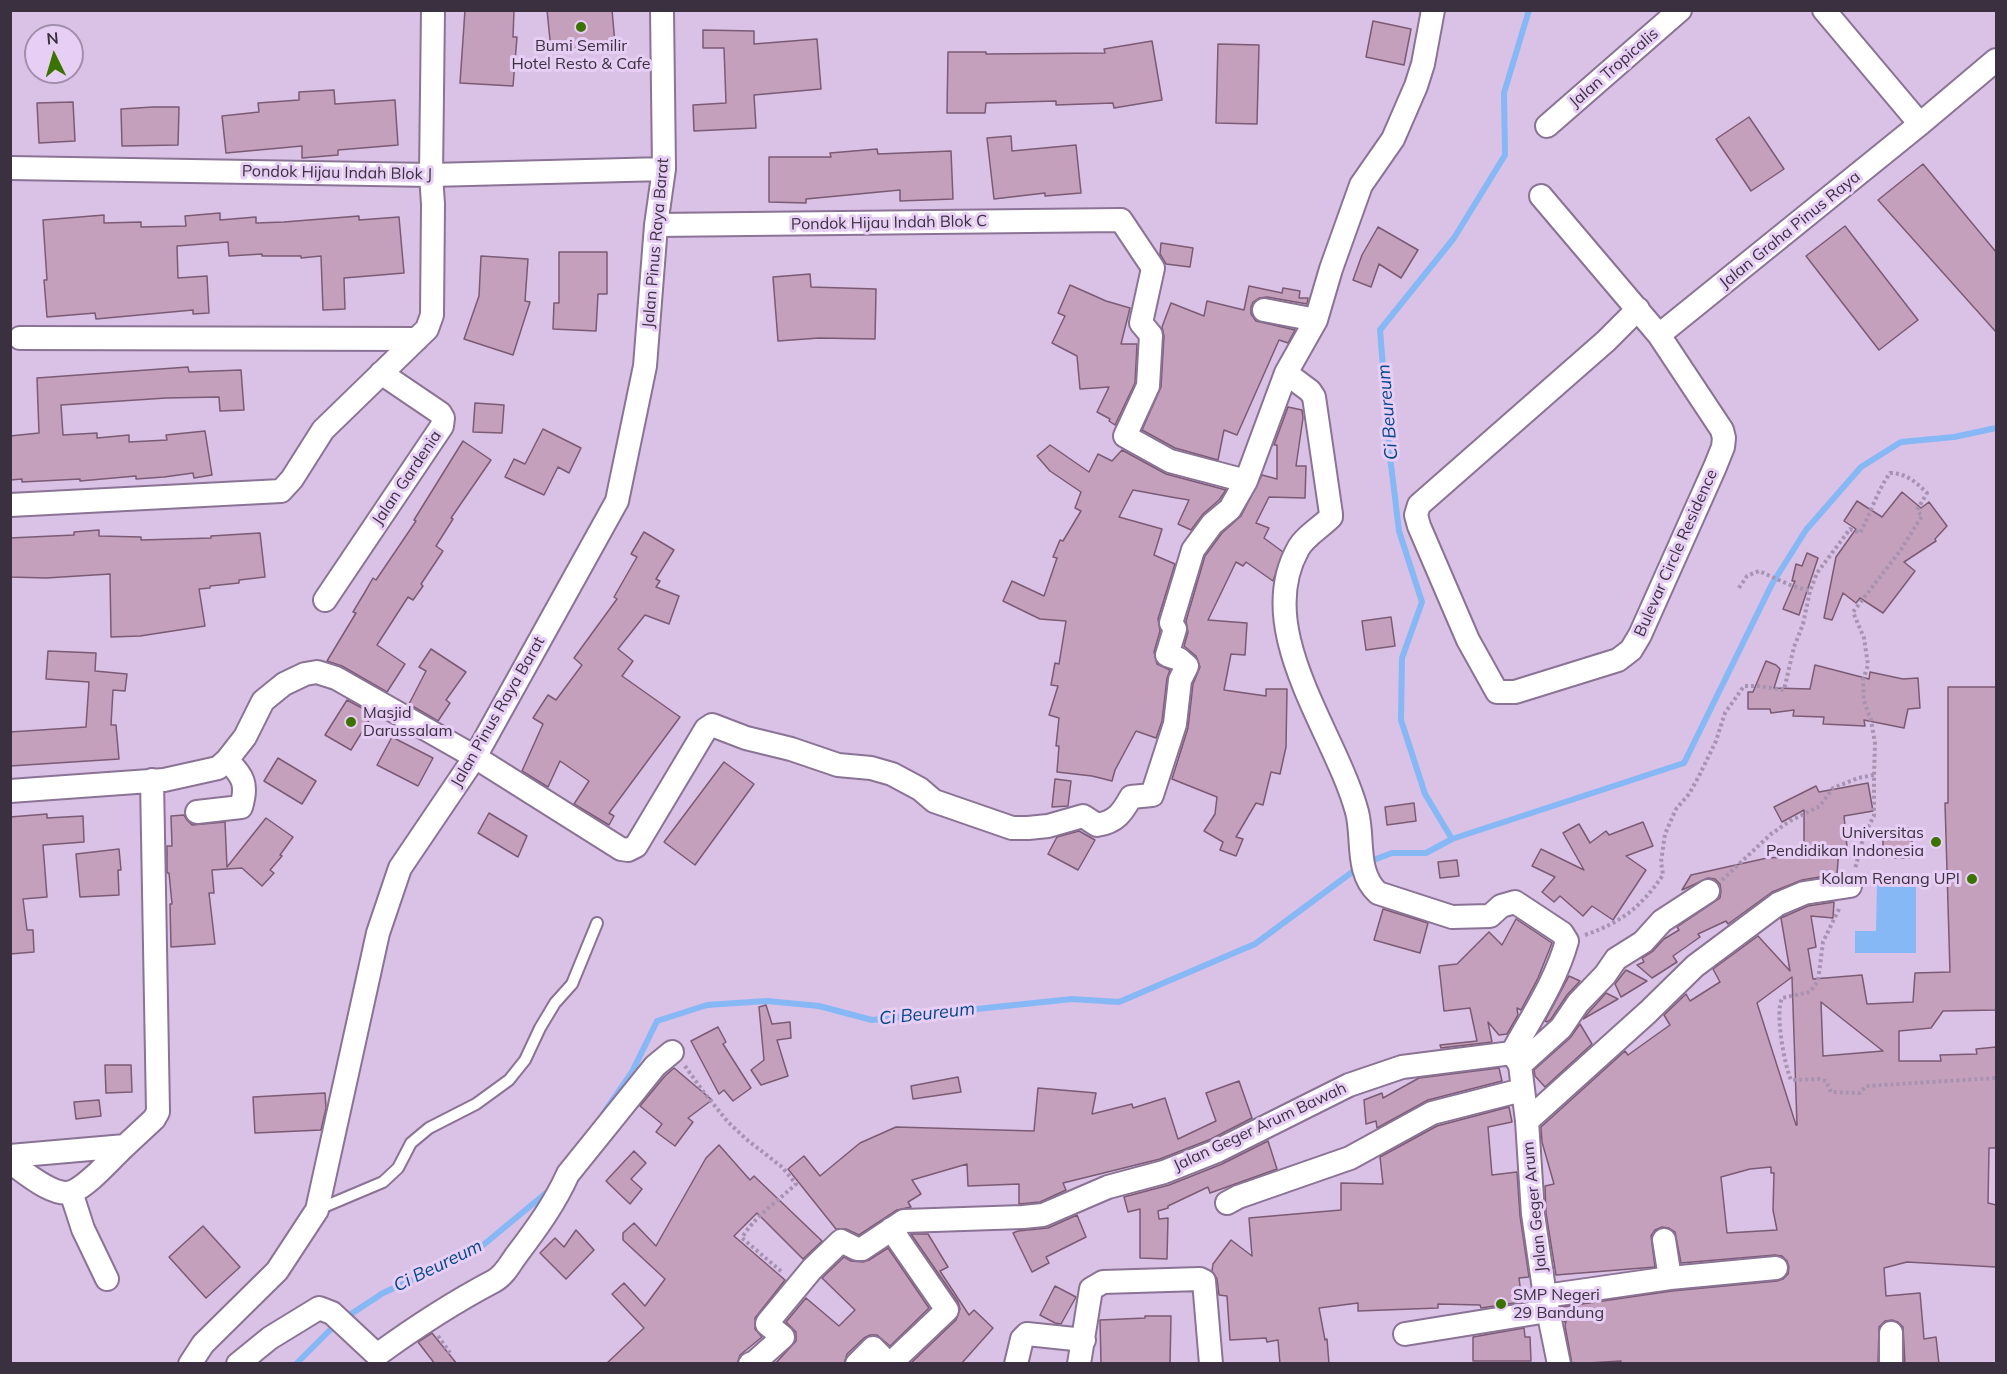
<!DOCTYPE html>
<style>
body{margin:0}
#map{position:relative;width:2007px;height:1374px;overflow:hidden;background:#dac1e6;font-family:Mulish,sans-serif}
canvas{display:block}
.frame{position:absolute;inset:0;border:12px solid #3a303f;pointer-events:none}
.north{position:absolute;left:24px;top:24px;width:60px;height:60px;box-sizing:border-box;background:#e7cef4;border:2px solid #a28fac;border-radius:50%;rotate:355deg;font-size:16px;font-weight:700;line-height:24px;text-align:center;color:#3a303f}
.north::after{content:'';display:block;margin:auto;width:21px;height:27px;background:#3b7300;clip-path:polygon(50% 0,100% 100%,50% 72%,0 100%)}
</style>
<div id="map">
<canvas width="2007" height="1374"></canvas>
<div class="frame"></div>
<div class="north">N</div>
</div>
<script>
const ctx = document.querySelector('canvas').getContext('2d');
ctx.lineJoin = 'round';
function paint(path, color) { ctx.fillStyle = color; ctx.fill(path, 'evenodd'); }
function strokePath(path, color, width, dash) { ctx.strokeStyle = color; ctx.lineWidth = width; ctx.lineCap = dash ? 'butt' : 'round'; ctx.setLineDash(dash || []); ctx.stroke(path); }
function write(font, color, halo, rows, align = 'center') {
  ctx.font = font + ' Mulish,sans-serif'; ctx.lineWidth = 6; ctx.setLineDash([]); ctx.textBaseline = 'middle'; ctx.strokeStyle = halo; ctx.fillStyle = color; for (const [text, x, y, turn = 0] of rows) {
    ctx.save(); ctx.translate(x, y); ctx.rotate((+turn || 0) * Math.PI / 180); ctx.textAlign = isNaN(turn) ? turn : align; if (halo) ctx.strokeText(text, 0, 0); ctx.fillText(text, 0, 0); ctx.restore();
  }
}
paint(new Path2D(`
 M1877,882H1916V953H1855V931H1876Z`), '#86b8f6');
strokePath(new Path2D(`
 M1452,839L1684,763L1772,584L1806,530L1861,467L1901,442L1954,437L1996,428
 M603,1114L632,1072L657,1021L707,1005L767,1001L819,1006L872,1020L1072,999L1119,1002L1255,944L1363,864L1392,853H1426L1452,839L1425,794L1401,720L1402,658L1422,602L1399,531L1390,456L1380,330L1454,238L1505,155L1504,93L1529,10
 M345,1318L383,1293L476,1251L546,1193
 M296,1364L337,1323`), '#86b8f6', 6);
const building = new Path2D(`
 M465,10H514L513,37H517L513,86L460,83Z
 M547,10H612L615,44L551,50Z
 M1373,21L1411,29L1404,65L1366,57Z
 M703,30L754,31V44L817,39L821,89L754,95L756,128L694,131L693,105L726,103L724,48H703Z
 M1152,41L1162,100L1114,108L1113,103L1056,105V101L986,103L985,113H947L948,52H986V54L1105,53L1104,49Z
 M1218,44L1259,45L1257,124L1216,123Z
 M334,90L335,104L395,100L398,145L338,150V155L302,158V146L226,153L222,116L259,112L258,103L299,100V92Z
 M73,102L75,141L39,143L37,103Z
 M153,107H179L178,145L122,146L121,109Z
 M1749,117L1784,169L1751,191L1716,139Z
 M1011,136L1012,151L1076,145L1081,193L1045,196V193L994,199L987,138Z
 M877,149L878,154L951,151L953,199L900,201V190L806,199V203L769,202V157H831L830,153Z
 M1923,164L1996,252V332L1878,200Z
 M220,213V220L256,217V223L284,222L359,216V220L399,217L404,273L344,278L345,309L323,310L321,256L301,258V256H262V254L229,256L228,242L177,246L178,278L207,276L209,313L193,314V310L96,319L95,313L47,317L44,280H47L43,220L104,215V223L141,222V227L186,226L185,216Z
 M1845,226L1918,320L1879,350L1806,256Z
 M1378,227L1418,250L1401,278L1379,264L1371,287L1353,280L1362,255Z
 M1161,243L1193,248L1190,267L1166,264L1160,254Z
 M559,252H607V294H598L596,331L553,329L554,303H559Z
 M481,256L528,259L525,301L530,302L513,355L464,339L479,296Z
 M810,274L811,287L876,289L875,339L819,338L778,341L773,277Z
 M1070,285L1106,301L1130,308L1121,344H1137L1135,383L1115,425L1109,421L1110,419L1097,412L1109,387L1080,389L1077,356L1052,343L1065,316L1058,313Z
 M1249,286L1282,293L1283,288L1300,291L1299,298H1308L1307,304L1267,297L1259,298L1253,302L1251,307V314L1256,321L1295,330L1288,343L1279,340L1237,435L1224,430L1218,460L1175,448L1142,430L1161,387L1164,336L1162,327L1171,303L1204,316L1207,301L1244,310Z
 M188,367L189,372L241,370L244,410L220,411L219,397L166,398L61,405L63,435L97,433V438L129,435V442L167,440L166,435L205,431L212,475L194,478L193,473L164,477L136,479V476L80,481V479L22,482V479L10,480V436L39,433L37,378Z
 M475,403L504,405L502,433L473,432Z
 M1288,407L1302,410L1303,418L1296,466H1306L1305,498L1269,497L1256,523L1269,528L1264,538L1283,552L1273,581L1246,562L1243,566L1236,562L1208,620L1247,623L1245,655L1231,654L1224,690L1266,696V689H1287L1286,747L1280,774L1271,772L1263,805L1256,803L1236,837L1243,839L1236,856L1220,850L1223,842L1204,831L1215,814L1217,797L1172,779L1188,728L1193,684L1200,667L1196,656L1184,646L1188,632L1186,621L1205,556L1222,533L1241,516L1262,475L1277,479V445H1274Z
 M543,429L581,448L569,473L558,467L544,495L505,477L514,459L525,464Z
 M463,441L491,460L451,518L453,519L436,546L443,551L421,584L423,586L413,600L408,597L377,645L405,664L387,692L342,666L327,661L356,613L353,612L365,592L373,578L376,580L416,521L414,520Z
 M1050,445L1089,472L1098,454L1112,461L1122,450L1166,474L1226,490L1219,500L1203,514L1191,530L1178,524L1189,500L1171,497L1133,490L1119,517L1162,529L1154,555L1175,564L1158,619L1160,631L1154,652L1157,664L1170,670L1167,678L1162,721L1156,738L1136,731L1115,770L1112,781L1092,776L1057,772L1059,746H1056L1059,718L1049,715L1058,686L1051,685L1055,663L1059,664L1066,621L1040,619L1003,601L1012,581L1044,596L1057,558L1053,557L1060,540L1063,541L1081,511L1075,508L1081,492L1050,471L1037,456Z
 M1902,492L1921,508L1929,502L1947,526L1935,539L1936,541L1904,562L1915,571L1883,613L1860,598L1856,603L1843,593L1832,620L1824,618L1836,557L1856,529L1844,521L1857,501L1882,517Z
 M99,530V536L141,537V540L211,538V536L260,533L265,577L239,580V583L210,586V588L199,589L205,626L140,636L111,637L110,574L46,578L10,577V538L74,535V532Z
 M644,532L674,550L656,579L660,581L656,587L679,596L669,624L645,615L618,649L633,661L622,676L680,717L609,813L614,816L609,825L574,804L589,781L560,761L548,787L522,771L543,724L533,718L548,695L556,700L582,665L574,658L617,599L614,597L637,557L631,554Z
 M1807,553L1818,558L1799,615L1783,609L1795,581H1792L1796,564L1802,566Z
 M1391,617L1395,646L1366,650L1362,621Z
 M431,649L466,672L446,700L450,703L438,721L409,704L426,671L419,667Z
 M48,651L96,653L95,671L127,674L125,691L113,690L111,725H116L119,759L10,766V732L86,727L89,682L46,679Z
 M1766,661L1776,665L1780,669L1774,688L1810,689L1815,665L1869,679L1870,672L1903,679L1918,678L1920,708L1908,709L1904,728L1864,720L1865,726L1823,724L1824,717L1793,716L1794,710L1771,713L1770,709H1748V692H1753Z
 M1948,687H1996V1010L1943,1011L1931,1028L1899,1031V1061H1941L1940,1055L1977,1054L1976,1049L1996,1047V1148H1989L1988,1203L1996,1205V1267L1907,1262L1884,1268L1886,1296L1920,1293L1924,1339L1936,1337L1939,1364H1905L1903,1327L1898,1322L1892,1320L1885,1321L1879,1327L1878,1364H1621V1361L1572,1364L1565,1326L1566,1321L1564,1322L1561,1307L1672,1291L1777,1281L1783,1279L1788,1274L1789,1267L1787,1261L1782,1256L1775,1255L1681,1263L1675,1232L1669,1228L1662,1227L1655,1230L1651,1236L1655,1267L1556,1275L1546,1213L1545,1186L1554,1184L1542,1142L1541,1127L1625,1051L1628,1055L1670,1025L1664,1015L1686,994L1690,1001L1720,982L1713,969L1758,936L1790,971L1781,918L1808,906L1834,902L1833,918L1811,916L1816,947L1808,949L1813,979L1862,975L1867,1004L1913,1002L1915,973L1950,972L1945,803H1948ZM1792,977L1797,1125H1796L1757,1003ZM1821,1002L1883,1051L1823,1056ZM1771,1167V1173H1774L1773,1210L1777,1230L1727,1233L1721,1177L1750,1169Z
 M347,700L373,714L351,750L325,735Z
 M392,737L433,758L418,786L377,765Z
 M278,758L316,781L302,804L264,781Z
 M724,762L754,784L695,865L664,842Z
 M1055,779L1071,781L1068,806L1052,807Z
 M1868,783L1873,811L1844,816L1847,847L1839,848L1837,874L1802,880L1772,892L1728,924L1726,921L1698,934L1700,937L1673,956L1677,962L1652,978L1637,965L1644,962L1642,958L1653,951L1664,939L1679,930L1677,927L1720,898L1721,891L1720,884L1715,879L1708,878L1682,890L1691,875L1767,858L1804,856V810L1782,822L1774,807L1816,786L1819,792Z
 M1414,803L1416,821L1387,825L1385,807Z
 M489,813L527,836L518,857L478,833Z
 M47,814V818L83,816L84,842L43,845L47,897L23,899L27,930H33L34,952L10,954V817Z
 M184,815L187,820L192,825L225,822L227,867L266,818L293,837L280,855L282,856L270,870L274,873L262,886L242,868L212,870L214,893H209L215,944L171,947L170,904H172L169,873H167V846H172L171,816Z
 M1643,822L1653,846L1626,856L1646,870L1613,920L1592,906L1583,916L1560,896L1554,902L1542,892L1555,877L1532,866L1541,849L1584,870L1563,833L1579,824L1590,843L1606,831L1609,835Z
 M1883,828H1912V858H1883Z
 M1079,831L1095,840L1078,870L1048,854L1057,837Z
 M119,849L121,870H118L119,895L80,897L76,854Z
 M1457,860L1459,876L1440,878L1438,862Z
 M1383,909L1428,923L1420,953L1374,940Z
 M1516,919L1552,943L1538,978L1521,1010L1517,1008L1518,1015L1507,1034L1499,1035L1488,1022L1492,1042L1441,1048L1440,1045L1477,1041L1470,1008L1444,1011L1439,966L1457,964L1489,932L1502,945Z
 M1626,970L1647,981L1621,997L1615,984Z
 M1569,976L1580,981L1567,995L1551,1019L1547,1022L1545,1021Z
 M1606,993L1618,999L1583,1019L1589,1012Z
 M766,1005L772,1024L790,1022L791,1038L777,1040L788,1076L761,1085L751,1070L764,1060L759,1007Z
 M1580,1024L1592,1044L1545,1087L1535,1076L1534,1070L1570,1038Z
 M718,1027L726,1042L723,1044L751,1088L733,1101L724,1090L719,1094L691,1041Z
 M105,1065H131L132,1092L106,1093Z
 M674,1068L712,1100L688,1118L693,1122L675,1146L656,1132L662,1124L640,1106L665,1076Z
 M1499,1068L1502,1081L1428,1100L1377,1128L1376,1121L1366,1124L1364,1100L1382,1093L1383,1098L1419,1078Z
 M958,1077L961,1092L913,1099L911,1086Z
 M1239,1081L1252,1118L1211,1139L1160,1159L1063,1183L1066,1190L1040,1202L1019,1204V1184L968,1186L967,1164L912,1180L921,1194L908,1202L911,1207L897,1210L859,1235L846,1229H836L788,1169L804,1156L820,1176L860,1143L896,1127L1034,1131L1038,1088L1096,1093L1092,1114L1132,1104L1133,1108L1165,1098L1178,1139L1216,1121L1206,1093Z
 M325,1093L326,1108L321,1130L255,1133L253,1097Z
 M99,1100L101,1116L76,1119L74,1102Z
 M1509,1107L1512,1122L1488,1127L1492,1175L1517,1172L1520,1216L1529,1277L1519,1278L1522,1302L1481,1308L1480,1305L1438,1304V1308L1358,1311V1303L1319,1308L1325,1340L1327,1339L1329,1364H1280L1278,1340L1267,1342L1266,1338L1230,1340L1227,1296L1219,1295L1217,1279L1212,1271L1213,1264L1231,1240L1252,1256L1249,1218L1341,1210V1183L1383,1184L1380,1157L1437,1126Z
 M1268,1141L1277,1169L1210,1193L1208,1187L1168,1206V1208L1158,1211L1159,1219L1168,1218L1167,1259L1140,1258V1209L1128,1212L1124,1197L1169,1185L1222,1164Z
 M719,1145L750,1180L754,1176L822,1241L803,1259L757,1213L734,1236L785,1280L755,1318V1329L762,1337L740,1355L737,1364H606L644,1328L612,1294L624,1283L645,1306L665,1279L623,1240V1233L634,1223L656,1246L706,1158Z
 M634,1151L646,1163L631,1179L642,1189L630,1204L606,1181Z
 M1077,1215L1086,1237L1046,1257L1049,1263L1032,1272L1013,1233L1018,1231L1048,1228Z
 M203,1226L240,1267L206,1298L169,1257Z
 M576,1230L594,1250L566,1279L540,1253L555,1238L564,1247Z
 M911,1234H928L948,1267L940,1271L969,1315L974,1310L993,1328L961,1364H910L956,1320L960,1309L958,1302Z
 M888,1248L929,1308L890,1346L877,1335H870L864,1338L847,1354L844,1364H775L796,1341V1332L786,1322L806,1298L839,1326L855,1310L822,1278L844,1257L851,1261L863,1262L869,1260Z
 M1055,1286L1076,1297L1061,1324L1055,1323L1040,1315Z
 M1145,1316H1171L1170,1364H1101L1100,1320L1145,1318Z
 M1524,1328L1525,1337H1530L1531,1361H1473V1337Z
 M432,1333L457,1364H435L418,1342Z`);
paint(building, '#c5a0bc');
strokePath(building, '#7b5a74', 1.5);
const service = new Path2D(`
 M319,1209L383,1182L398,1168L411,1143L429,1128L476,1104L509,1080L525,1060L540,1028L555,1003L572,984L597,923`);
const minor = new Path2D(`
 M1824,10L1920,124
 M1547,126L1680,10
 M10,168L431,175L664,169
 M1541,196L1659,335L1722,430L1724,438L1723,447L1715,467L1640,635L1631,650L1618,660L1515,692H1497L1468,640L1419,526L1416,515L1419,505L1606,341L1638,309
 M656,225L1121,220L1153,268L1141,323L1151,335L1148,386L1125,436L1170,461L1246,481
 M1264,310L1316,320
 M1659,335L1920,124L1996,60
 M20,338L417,339
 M1286,373L1310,391L1314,397L1331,514V517C1321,527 1304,537 1298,549C1252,631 1336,733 1357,812C1364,838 1355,872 1378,893L1452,917L1490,916L1501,906L1515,902L1562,933L1567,941C1556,981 1532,1016 1512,1053
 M10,505L281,491L292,479L323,430L427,329L432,315L433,204L431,175L433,10
 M325,600L442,426L443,418L440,413L381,373
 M10,791L164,780L218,768L227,760L245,737L263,701L284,684L305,674L317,672L336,678L475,757L621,849L628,850L636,846L706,729L712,725L746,738L791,749L838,765L871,768L892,774L920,789L934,801L1012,828H1028L1048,826L1083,816L1097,825C1116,822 1122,813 1131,797L1152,795L1175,724L1180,680L1187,666L1179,659L1167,655L1175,629L1171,623L1193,550L1212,524L1230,509L1246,481L1286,373L1316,320L1331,269L1361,185L1393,139L1416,86L1423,64L1433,10
 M197,812L241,807C248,784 243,776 227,760
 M1512,1053L1520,1065L1527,1121L1533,1214L1545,1296L1559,1364
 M1520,1065L1561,1028L1578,1003L1605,975L1616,959L1643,942L1662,921L1708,891
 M1527,1121L1648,1012L1695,966L1778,904L1804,893L1850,886
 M10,1156L125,1146L154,1119L158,1112L152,780
 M10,1162C24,1172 54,1198 72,1192C89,1185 111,1159 125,1146
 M71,1192L83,1229L107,1279
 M1227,1203L1238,1197L1350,1158L1432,1113L1522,1090
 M1670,1278L1776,1268
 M1545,1296L1670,1278L1664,1240
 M1891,1333V1364
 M1405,1334L1548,1311
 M190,1364L203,1344L277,1271L317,1210L378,933L400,868L475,757L617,501L645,366L656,225L664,169L662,10
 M238,1364L270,1338L319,1308L332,1313L377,1355C414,1328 454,1302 494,1281C505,1275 511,1262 518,1253C537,1228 555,1203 568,1174L655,1066L672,1052
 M750,1364L755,1362L783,1337L767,1324L768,1322L812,1269L841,1241L857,1249H862L904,1221L1023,1217L1043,1215L1108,1187L1164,1172L1217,1151L1349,1085L1402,1067L1512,1053
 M857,1364L873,1348L889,1364
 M890,1364L947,1310L891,1229
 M1016,1364L1022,1339L1027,1334L1084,1340
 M1079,1364L1091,1289L1103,1282L1200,1279L1204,1281L1211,1364`);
strokePath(service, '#8a7395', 14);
strokePath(minor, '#8a7395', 26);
strokePath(new Path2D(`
 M1739,588L1747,576L1759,571L1790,585L1810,591
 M1722,880L1771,834L1790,821L1820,806L1833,788L1858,778L1874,775V816L1864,835L1855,869
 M1839,909L1823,942L1818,981L1810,992L1782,998C1775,1013 1784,1064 1791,1080L1819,1079L1826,1081L1831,1092L1860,1093L1866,1086L1996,1078
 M1585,935C1622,922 1641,907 1663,875L1661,862L1665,834L1676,809L1689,794L1699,776L1716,741L1725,713L1744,686H1759L1784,690L1794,647L1803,624L1810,591L1817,573L1850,529L1860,533C1871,513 1877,491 1890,473C1906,473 1916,482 1927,493L1917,510L1922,516L1900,551L1853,612L1864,638L1868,665L1863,680L1864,701L1871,720L1875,743L1874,775
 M685,1066L705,1094L728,1122L746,1139L782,1167L796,1184C780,1199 752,1219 742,1238L782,1272
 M438,1336L450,1353`), '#a793b1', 4, [3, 3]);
strokePath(service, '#fff', 10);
strokePath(minor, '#fff', 22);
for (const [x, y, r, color] of [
 [581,27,6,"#3b7300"],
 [351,722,6,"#3b7300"],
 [1936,842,6,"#3b7300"],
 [1972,879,6,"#3b7300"],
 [1501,1304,6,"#3b7300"]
]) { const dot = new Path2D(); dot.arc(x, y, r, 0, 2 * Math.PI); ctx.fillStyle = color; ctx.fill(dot); strokePath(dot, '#e7cef4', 2); }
write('16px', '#3a303f', '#e7cef4', [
 ["Bumi Semilir",581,46,"center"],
 ["Hotel Resto & Cafe",581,64,"center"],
 ["Masjid",363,713],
 ["Darussalam",363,731],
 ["Universitas",1924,833,"right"],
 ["Pendidikan Indonesia",1924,851,"right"],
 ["Kolam Renang UPI",1960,879,"right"],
 ["SMP Negeri",1513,1295],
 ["29 Bandung",1513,1313]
], 'left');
write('16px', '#3a303f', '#e7cef4', [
 ["Jalan Tropicalis",1614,68,-41],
 ["Pondok Hijau Indah Blok J",337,173,1],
 ["Pondok Hijau Indah Blok C",889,223,-1],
 ["Jalan Graha Pinus Raya",1790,230,-39],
 ["Jalan Pinus Raya Barat",656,243,-85],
 ["Jalan Gardenia",407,478,-56],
 ["Bulevar Circle Residence",1676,553,-66],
 ["Jalan Pinus Raya Barat",498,712,-60],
 ["Jalan Geger Arum Bawah",1260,1127,-25],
 ["Jalan Geger Arum",1535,1207,-96]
]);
write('italic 18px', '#03478b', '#e7cef4', [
 ["Ci Beureum",1388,412,-95],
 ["Ci Beureum",927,1014,-6],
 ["Ci Beureum",438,1266,-26]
]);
</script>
